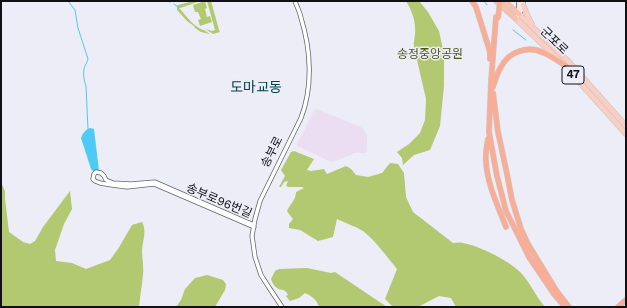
<!DOCTYPE html>
<meta charset="utf-8">
<style>
body{margin:0}
#map{position:relative;width:627px;height:308px;overflow:hidden;background:#ecedf7;font-family:"Work Sans",sans-serif}
canvas{display:block}
.frame{position:absolute;inset:0;border:2px solid #111115;pointer-events:none}
</style>
<div id="map">
<canvas width="627" height="308"></canvas>
<div class="frame"></div>
</div>
<script>
const ctx = document.querySelector('canvas').getContext('2d');
ctx.lineJoin = 'round';
function paint(path, color) { ctx.fillStyle = color; ctx.fill(path, 'evenodd'); }
function strokePath(path, color, width, dash) { ctx.strokeStyle = color; ctx.lineWidth = width; ctx.lineCap = dash ? 'butt' : 'round'; ctx.setLineDash(dash || []); ctx.stroke(path); }
function write(font, color, halo, rows, align = 'center') {
  ctx.font = font + ' "Work Sans","Noto Sans KR",sans-serif'; ctx.lineWidth = 3; ctx.setLineDash([]); ctx.textBaseline = 'middle'; ctx.strokeStyle = halo; ctx.fillStyle = color; for (const [text, x, y, turn = 0] of rows) {
    ctx.save(); ctx.translate(x, y); ctx.rotate((+turn || 0) * Math.PI / 180); ctx.textAlign = isNaN(turn) ? turn : align; if (halo) ctx.strokeText(text, 0, 0); ctx.fillText(text, 0, 0); ctx.restore();
  }
}
paint(new Path2D(`
 M317,109L361,127L367,134V151L365,153H355L333,162L329,161L297,146V142L303,133L314,110Z`), '#ecdef2');
paint(new Path2D(`
 M193,1H199L192,4L180,8H179L180,9C188,18 193,26 203,30H204L210,34L201,32L195,28L194,26L187,21L177,10V6L178,5Z
 M205,1L207,8L205,9L207,17L210,16L212,22L200,26L198,20L201,19L198,12H195L193,5Z
 M207,1H211L219,30L220,32L213,34L205,29L212,31L215,30Z
 M406,1H419L428,12L439,31L444,54V86L440,126L430,150L414,155L403,165L402,158L397,152L409,144L420,133L425,120L426,99L414,47C413,41 416,35 415,28C415,19 411,9 406,1Z
 M294,151L314,159L307,170L311,171L324,169L327,174L346,166L351,169L356,175L368,177L382,173L390,163L398,164L404,173L406,197L413,212L453,243C456,243 460,242 463,243C480,246 510,261 522,274C531,284 536,297 545,307H456L451,298L439,296L418,307H393L385,299L397,269C387,257 375,240 363,231C355,226 345,223 337,219L333,237L318,241L300,230L289,228V224L293,219L289,214L287,211C290,204 296,200 296,192L304,188L302,187H289L286,186L288,181L284,182L281,187H279L285,176L281,170L291,152Z
 M1,182L5,191V199L9,232L23,242L30,244L35,241L43,227L70,191L72,209L64,224L55,250L56,261L72,263L86,269L110,260L118,249L132,225L142,222C147,231 143,239 142,250C142,258 144,267 143,275C142,286 140,296 139,307H1Z
 M307,268L331,273L335,272L387,307H319C317,300 312,296 305,293L299,298L290,301L286,296L288,295C285,288 282,291 277,288C274,286 272,282 271,279L275,271L279,269Z
 M207,275L223,280L226,284L225,290L215,307H176L181,300L185,289L195,278Z`), '#b2c871');
paint(new Path2D(`
 M90,128L94,129L99,171H93L91,169L81,138C83,133 85,130 90,128Z`), '#4ecaf6');
strokePath(new Path2D(`
 M68,1L75,10L78,28L88,59C87,63 85,65 84,69C83,74 84,81 86,86L88,129
 M166,1L170,2
 M484,1L487,5
 M174,4L178,7
 M513,30L526,40`), '#4ecaf6', 1);
const tertiary = new Path2D(`
 M254,227L154,184L127,187L112,185L100,183L95,181L93,179L94,174L96,172L101,173L104,176L106,180L113,183L131,184L155,182L254,225
 M282,307L270,289L261,275L255,257L252,236L255,219L260,201L301,118C313,87 311,50 301,18C300,12 297,7 295,1`);
const secondary = new Path2D(`
 M519,1V14
 M517,17L522,9L523,1`);
const primary = new Path2D(`
 M523,5L528,17L532,24
 M519,14L569,62L626,126
 M516,19L558,59
 M563,64L626,134`);
const trunk = new Path2D(`
 M496,1L516,19
 M504,1L519,14`);
const motorway = new Path2D(`
 M472,1L476,7L490,52V59
 M496,17L491,82L489,132L497,176L506,211L529,257L554,294L565,307
 M493,87C495,81 497,73 501,67C509,51 529,45 544,53C552,56 559,62 566,66
 M493,93L498,132L507,174L512,200L521,229L528,244L556,290L569,307
 M488,139C487,146 485,154 486,161C487,184 498,206 506,227
 M618,307L626,300`);
strokePath(tertiary, '#62626b', 5);
strokePath(secondary, '#62626b', 5.5);
strokePath(primary, '#cbcbcc', 6);
strokePath(trunk, '#cbcbcc', 6);
strokePath(motorway, '#cbcbcc', 6);
strokePath(tertiary, '#fff', 3.5);
strokePath(secondary, '#fde6e0', 4);
strokePath(primary, '#fbcec1', 4.5);
strokePath(trunk, '#fabeac', 4.5);
strokePath(motorway, '#f8ad97', 5);
const motorwayBridge = new Path2D(`
 M498,18L500,1`);
strokePath(motorwayBridge, '#cbcbcc', 6, []);
strokePath(motorwayBridge, '#f8ad97', 5);
for (const [x, y, w] of [
 [573,75,22]
]) { const box = new Path2D(); box.roundRect(x - w / 2, y - 9, w, 18, 3); ctx.fillStyle = '#ecedf7'; ctx.fill(box); strokePath(box, '#111115', 1); }
write('bold 11px', '#111115', null, [
 ["47",573,75]
]);
write('12px', '#111115', '#ecedf7', [
 ["군포로",554,41,44],
 ["송부로",272,152,-63],
 ["송부로96번길",219,201,23]
]);
write('12px', '#4c5a16', '#ecedf7', [
 ["송정중앙공원",430,54]
]);
write('14px', '#004445', '#ecedf7', [
 ["도마교동",256,88]
]);
</script>
